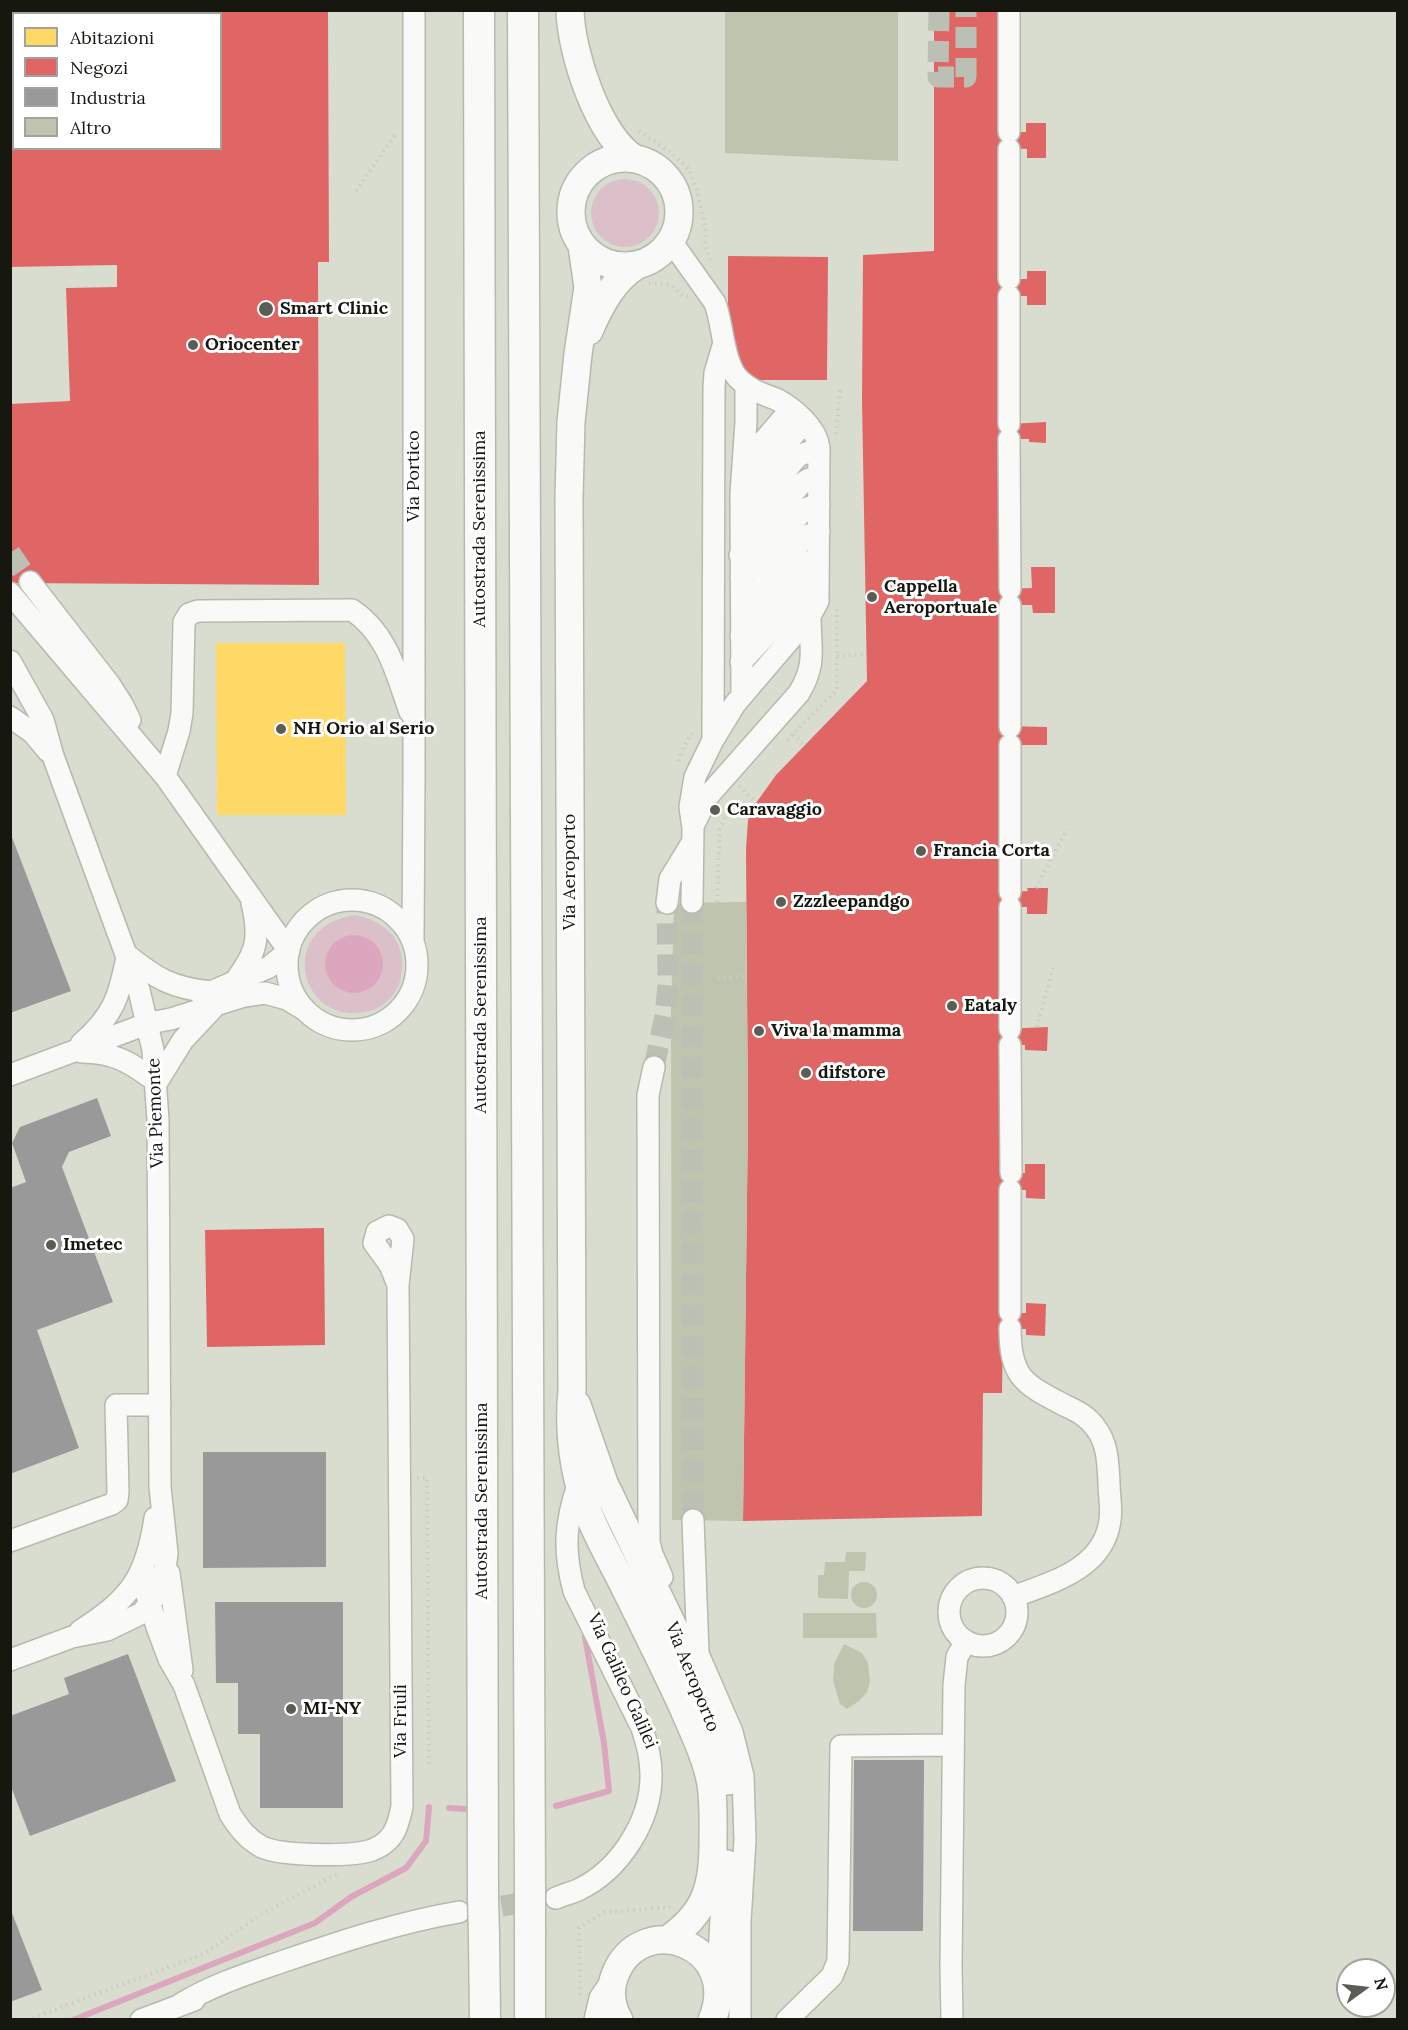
<!DOCTYPE html>
<style>
body{margin:0}
#map{position:relative;width:1408px;height:2030px;overflow:hidden;background:#d9ddd0;font-family:Lora,serif}
canvas{display:block}
.frame{position:absolute;inset:0;border:12px solid #161810;pointer-events:none}
.legend{position:absolute;left:12px;top:12px;width:210px;height:138px;box-sizing:border-box;background:#fff;border:2px solid #a2a39f;margin:0;padding:8px 10px;list-style:none;font-size:18px;color:#161810}
.legend li{display:flex;align-items:center;gap:12px;height:30px}
.legend b{width:30px;border:2px solid #a2a39f}
.north{position:absolute;left:1336px;top:1958px;width:60px;height:60px;box-sizing:border-box;background:#fff;border:2px solid #a2a39f;border-radius:50%;rotate:75deg;font-size:16px;font-weight:700;line-height:24px;text-align:center;color:#161810}
.north::after{content:'';display:block;margin:auto;width:21px;height:27px;background:#5a5d53;clip-path:polygon(50% 0,100% 100%,50% 72%,0 100%)}
</style>
<div id="map">
<canvas width="1408" height="2030"></canvas>
<div class="frame"></div>
<ul class="legend">
<li><b style="height:16px;background:#ffd966"></b>Abitazioni</li>
<li><b style="height:16px;background:#e06666"></b>Negozi</li>
<li><b style="height:16px;background:#999"></b>Industria</li>
<li><b style="height:16px;background:#bfc4ae"></b>Altro</li>
</ul>
<div class="north">N</div>
</div>
<script>
const ctx = document.querySelector('canvas').getContext('2d');
ctx.lineJoin = 'round';
function paint(path, color) { ctx.fillStyle = color; ctx.fill(path, 'evenodd'); }
function strokePath(path, color, width, dash) { ctx.strokeStyle = color; ctx.lineWidth = width; ctx.lineCap = dash ? 'butt' : 'round'; ctx.setLineDash(dash || []); ctx.stroke(path); }
function write(font, color, halo, rows, align = 'center') {
  ctx.font = font + ' Lora,serif'; ctx.lineWidth = 6; ctx.setLineDash([]); ctx.textBaseline = 'middle'; ctx.strokeStyle = halo; ctx.fillStyle = color; for (const [text, x, y, turn = 0] of rows) {
    ctx.save(); ctx.translate(x, y); ctx.rotate((+turn || 0) * Math.PI / 180); ctx.textAlign = isNaN(turn) ? turn : align; if (halo) ctx.strokeText(text, 0, 0); ctx.fillText(text, 0, 0); ctx.restore();
  }
}
paint(new Path2D(`
 M591 213a34 34 0 1 1 68 0a34 34 0 1 1-68 0Z
 M355,915C390,922 409,945 400,981C397,993 385,1006 373,1010C302,1033 272,927 355,915ZM355,935L364,937L368,990C354,994 344,993 333,984L345,937Z`), '#dcc0c9');
paint(new Path2D(`
 M325 964a29 29 0 1 1 58 0a29 29 0 1 1-58 0Z`), '#dca7be');
paint(new Path2D(`
 M216,643H345L346,815H217Z`), '#ffd966');
paint(new Path2D(`
 M10,10H328L329,262H318L319,585L10,583V404L70,401L66,288L117,287V265L10,267ZM14,14H220V148H14Z
 M934,10H1002V132H1026V123H1046V158H1027V149L1001,148V279H1027V271H1046V305H1027V296H1001L1009,424L1046,422V443L1029,442V439H1009L1002,589L1032,588L1031,567H1055V613H1033L1032,605H1005L1004,726L1047,727V745H1004L1010,892L1028,891L1027,888H1048L1047,914H1027V907H1010L1002,1029L1048,1027L1047,1051L1025,1050V1045H1002V1173H1025V1164H1045V1199L1026,1198V1190H1002L1003,1313H1026V1303L1046,1304L1045,1336L1026,1335V1329H1003L1002,1393H983L982,1516L743,1521L748,1116L746,849L748,820L756,803L776,775L867,681L862,400L863,255L934,251Z
 M728,256L828,257L827,380H728Z
 M324,1228L325,1345L207,1347L205,1230Z`), '#e06666');
paint(new Path2D(`
 M10,832L71,991L10,1013Z
 M97,1098L111,1136L69,1152L62,1167L113,1302L37,1330L79,1448L10,1474V1188L26,1182L12,1143L20,1127Z
 M203,1452H326V1567L203,1568Z
 M215,1602H343V1808H260V1734H238V1683H216Z
 M128,1654L176,1781L30,1836L10,1784V1716L69,1694L64,1678Z
 M854,1760H924L923,1931H853Z
 M10,1908L42,1990L10,2002Z`), '#999');
strokePath(new Path2D(`
 M556,1806L609,1791L604,1743L585,1637
 M449,1808L465,1809
 M73,2020L315,1923L351,1897L406,1868L426,1841L429,1807`), '#dca7be', 6);
paint(new Path2D(`
 M725,10H898V161L725,153Z
 M746,902L748,1116L743,1521L672,1520L671,1011L674,903Z
 M846,1552H866L865,1571H849L848,1599L818,1598V1575H824L825,1562H845Z
 M851 1595a13 13 0 1 1 26 0a13 13 0 1 1-26 0Z
 M803,1613H876L877,1638H803Z
 M844,1644L862,1653L868,1663L870,1682L867,1692L859,1701L847,1709L840,1704L833,1681L834,1664Z`), '#bfc4ae');
strokePath(new Path2D(`
 M939,10L938,77H966V10
 M10,553L30,582
 M692,902L693,1520
 M654,1067L665,1016L668,985L667,903
 M471,1911L541,1900`), '#bcbfb3', 21, [21, 10]);
const minor = new Path2D(`
 M1009,132V10
 M1009,149V279
 M671,241L715,303C723,323 723,367 741,381C753,392 764,394 778,400C794,409 817,428 819,448L818,601L810,616L735,704L713,740L695,777L690,807L693,828L692,902
 M1009,296V424
 M1009,439L1010,589
 M743,465L791,409
 M741,494L805,422
 M741,523L798,456L819,448
 M740,555L801,484L809,479L819,477
 M741,577L805,509L819,504
 M30,582L110,685L122,704L130,720
 M10,593L165,776L289,951
 M1010,605V727
 M742,608L806,536L819,531
 M741,636L806,562L818,560
 M10,661L43,720L53,756L139,990L153,1050L158,1120L160,1487L167,1553L164,1578L159,1591L142,1613L107,1630L72,1637L10,1660
 M741,662L818,579
 M742,695L741,494L746,422V385
 M10,717L33,733L48,751
 M713,739L714,388L715,373L723,346
 M1010,745V892
 M165,776L179,731L182,713L184,622L189,614L198,611L352,610C388,634 396,673 410,712
 M694,824L708,796L799,693C817,663 810,649 810,616
 M287 965a65 65 0 1 1 130 0a65 65 0 1 1-130 0Z
 M667,903L670,879L692,843
 M1010,907V1029
 M413,941L414,781V10
 M127,955C157,979 172,988 211,992
 M234,983C256,953 261,940 252,903
 M202,996L269,967L289,951
 M81,1044C113,1016 119,998 127,957
 M1010,1045L1011,1173
 M82,1052C115,1052 131,1063 157,1082
 M654,1067L648,1095L649,1542L652,1554L662,1577
 M10,1075L149,1023L171,1019L244,996L265,993L287,999L305,1010
 M157,1082L183,1040L214,1007
 M389,1226L397,1229L403,1239L398,1285L390,1265L374,1243L377,1232Z
 M1010,1312V1190
 M1010,1328C1010,1378 1024,1384 1066,1406C1077,1411 1087,1416 1095,1427C1108,1443 1108,1464 1109,1483C1109,1495 1112,1508 1110,1520C1104,1569 1052,1582 1013,1597
 M693,1520L698,1652
 M10,1541L112,1504L117,1500L118,1492L116,1405H160
 M144,1568L147,1595L157,1627L169,1659L184,1685L230,1814C239,1828 247,1839 262,1847C281,1856 352,1857 372,1850C377,1848 384,1844 388,1840C397,1831 399,1819 402,1807L398,1285
 M169,1573L182,1670
 M949 1612a34 34 0 1 1 68 0a34 34 0 1 1-68 0Z
 M80,1631C131,1598 146,1578 155,1518
 M692,1640L732,1732L743,1776L745,1840L740,1921V2020
 M556,1898C563,1895 571,1893 578,1890C620,1870 652,1820 651,1774C651,1758 647,1743 642,1728L574,1591C563,1550 565,1522 579,1482
 M181,2004C214,1984 250,1973 287,1960C343,1941 400,1922 459,1912
 M141,2020L194,2000
 M595,2020L600,1998L613,1979
 M787,2020L832,1976L838,1961L841,1746L953,1745
 M952,2020L951,1967L954,1685L957,1657L966,1641`);
const major = new Path2D(`
 M570,10C571,53 598,136 635,159
 M571 212a54 54 0 1 1 108 0a54 54 0 1 1-108 0Z
 M582,246L588,287L578,354L571,422L569,497L572,1390C568,1432 573,1471 587,1510C596,1533 608,1555 619,1576C640,1618 661,1660 681,1703C692,1729 706,1756 711,1784C714,1804 713,1824 713,1843C713,1888 705,1914 667,1940
 M589,331C600,306 613,280 636,266
 M577,1405L604,1483L681,1643L717,1739L728,1781
 M717,1981L722,1956L727,1864
 M619,2020C611,2006 609,1990 615,1975C641,1908 743,1945 712,2020`);
const highway = new Path2D(`
 M479,10L483,1898
 M523,10L530,1892
 M484,1937L485,2020
 M530,2020V1931`);
strokePath(minor, '#b6b9ae', 24);
strokePath(major, '#b6b9ae', 30);
strokePath(highway, '#b6b9ae', 33);
strokePath(new Path2D(`
 M639,131L672,153L689,169L696,187L706,229L705,244L710,260
 M356,191L395,135
 M649,283L671,285L679,294L688,296
 M836,434L840,390
 M837,656L867,654
 M793,734L804,745
 M787,740L837,690V609
 M679,761L683,748L692,733
 M739,786L756,803
 M1036,888L1067,829
 M717,902L720,829L733,800
 M718,979L746,976
 M1037,1027L1053,968
 M417,1478H427L429,1766
 M580,1995L579,1928L605,1912L672,1907
 M27,2020L204,1954L260,1915L337,1874`), '#cacbc8', 4, [1.5, 4.5]);
strokePath(minor, '#f9faf8', 21);
strokePath(major, '#f9faf8', 27);
strokePath(highway, '#f9faf8', 30);
const highwayBridge = new Path2D(`
 M483,1898L484,1937
 M530,1931V1892`);
strokePath(highwayBridge, '#b6b9ae', 33, []);
strokePath(highwayBridge, '#f9faf8', 30);
for (const [x, y, r, color] of [
 [266,309,8,"#5a5d53"],
 [193,345,6,"#5a5d53"],
 [872,597,6,"#5a5d53"],
 [281,729,6,"#5a5d53"],
 [715,810,6,"#5a5d53"],
 [921,851,6,"#5a5d53"],
 [781,902,6,"#5a5d53"],
 [952,1006,6,"#5a5d53"],
 [759,1031,6,"#5a5d53"],
 [806,1073,6,"#5a5d53"],
 [51,1245,6,"#5a5d53"],
 [291,1709,6,"#5a5d53"]
]) { const dot = new Path2D(); dot.arc(x, y, r, 0, 2 * Math.PI); ctx.fillStyle = color; ctx.fill(dot); strokePath(dot, '#fff', 2); }
write('bold 18px', '#161810', '#fff', [
 ["Smart Clinic",280,309],
 ["Oriocenter",205,345],
 ["Cappella",884,587],
 ["Aeroportuale",884,608],
 ["NH Orio al Serio",293,729],
 ["Caravaggio",727,810],
 ["Francia Corta",933,851],
 ["Zzzleepandgo",793,902],
 ["Eataly",964,1006],
 ["Viva la mamma",771,1031],
 ["difstore",818,1073],
 ["Imetec",63,1245],
 ["MI-NY",303,1709]
], 'left');
write('18px', '#161810', '#fff', [
 ["Via Portico",414,476,-90],
 ["Autostrada Serenissima",480,529,-90],
 ["Via Aeroporto",570,872,-90],
 ["Autostrada Serenissima",481,1015,-90],
 ["Via Piemonte",156,1113,-92],
 ["Autostrada Serenissima",482,1501,-90],
 ["Via Aeroporto",692,1677,68],
 ["Via Galileo Galilei",622,1681,66],
 ["Via Friuli",401,1721,-90]
]);
</script>
